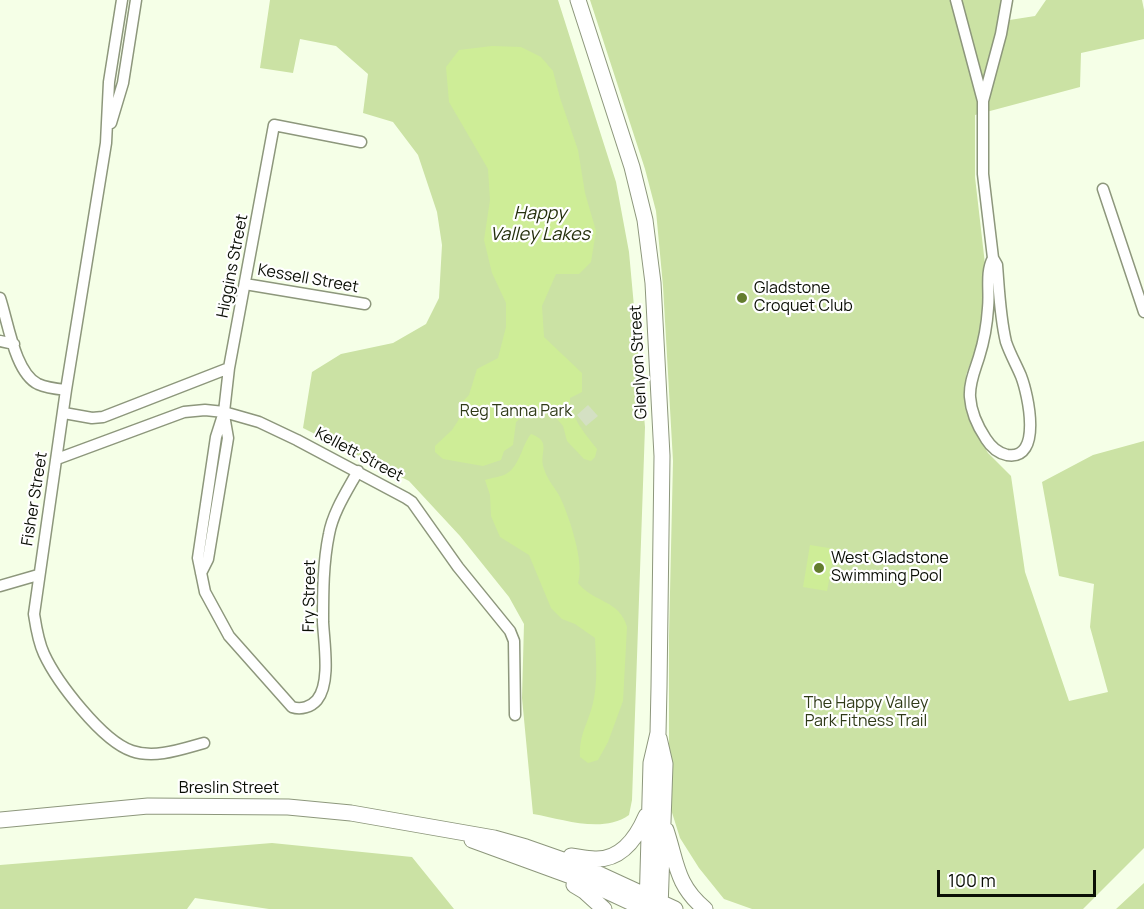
<!DOCTYPE html>
<style>
body{margin:0}
#map{position:relative;width:1144px;height:909px;overflow:hidden;background:#f5ffe7;font-family:Manrope,sans-serif}
canvas{display:block}
.scale{position:absolute;left:937px;top:870px;width:159px;height:27px;box-sizing:border-box;border:3px solid #0a0e05;border-top:0;padding-left:8px;font-size:18px;line-height:21px;white-space:nowrap;color:#0a0e05;-webkit-text-stroke:4px #fff;paint-order:stroke}
</style>
<div id="map">
<canvas width="1144" height="909"></canvas>
<div class="scale">100 m</div>
</div>
<script>
const ctx = document.querySelector('canvas').getContext('2d');
ctx.lineJoin = 'round';
function paint(path, color) { ctx.fillStyle = color; ctx.fill(path, 'evenodd'); }
function strokePath(path, color, width, dash) { ctx.strokeStyle = color; ctx.lineWidth = width; ctx.lineCap = dash ? 'butt' : 'round'; ctx.setLineDash(dash || []); ctx.stroke(path); }
function write(font, color, halo, rows, align = 'center') {
  ctx.font = font + ' Manrope,sans-serif'; ctx.lineWidth = 4.5; ctx.setLineDash([]); ctx.textBaseline = 'middle'; ctx.strokeStyle = halo; ctx.fillStyle = color; for (const [text, x, y, turn = 0] of rows) {
    ctx.save(); ctx.translate(x, y); ctx.rotate((+turn || 0) * Math.PI / 180); ctx.textAlign = isNaN(turn) ? turn : align; if (halo) ctx.strokeText(text, 0, 0); ctx.fillText(text, 0, 0); ctx.restore();
  }
}
paint(new Path2D(`
 M270,0H558L616,182L629,252L645,427L632,800L629,815C602,834 563,819 533,814L522,698L524,624L509,597L460,536L409,481L303,428L312,372L341,354L393,343L426,324L439,298L442,245L437,212L418,155L393,122L363,113L368,74L336,46L300,39L293,73L260,68Z
 M590,0H1002L997,22L1035,16L1046,0H1142L1144,10V39L1081,53L1080,87L975,115V177L986,273L981,335L966,375L965,404L972,426L988,453L1011,476L1025,572L1069,701L1108,692L1090,627L1094,584L1059,576L1042,482L1093,455L1144,441V848L1083,909H752L724,899L699,868L680,838L669,803V636L673,461L663,286L656,211L645,169Z
 M272,843L412,857L454,909H269L195,898L187,909H0V865Z
 M1144,883V909H1116Z`), '#cbe2a4');
paint(new Path2D(`
 M492,46L521,47L541,57L553,71L560,98L578,150L585,193L596,231L591,262L579,274H556L542,306L544,337L582,373V392L570,398C569,415 586,435 597,449L595,457L591,461L584,459L567,441L563,426L552,413C534,409 530,411 516,422L513,445L504,451L501,460L483,466L443,459L435,452V446L452,430L461,416L462,402L469,395L477,369L498,358L506,327V303L492,273L484,240L490,200L488,169L449,102L446,67L459,50Z
 M531,434C553,442 538,453 544,469C547,479 555,488 560,497C569,516 585,563 578,583C594,603 620,600 627,627L623,701L608,742L598,760L588,763L580,757C579,734 588,724 593,703C598,682 596,659 595,638L575,624L562,619L551,608L529,555L500,537L491,516L490,495L485,480C491,478 499,477 504,475C520,468 521,446 531,434Z
 M810,545L835,549L827,591L803,587Z`), '#ceed97');
paint(new Path2D(`
 M588,405L598,416L586,426L577,415Z`), '#d4e0c3');
const street = new Path2D(`
 M122,0L109,82L106,143L66,390L34,614C36,627 38,641 44,654C57,682 102,741 132,751C155,759 182,749 204,743
 M956,0L983,101V174L993,258L997,265C999,290 1000,317 1006,342C1010,354 1016,364 1021,376C1028,394 1043,461 1007,455C998,453 991,447 986,439C978,427 971,412 970,397C969,383 975,370 979,357C984,341 987,324 988,308C990,291 985,273 993,258
 M983,101L1001,34L1007,0
 M111,123L123,83L136,0
 M1103,189L1144,312
 M245,284L365,304
 M0,298C8,322 15,373 38,384C47,388 57,389 66,390
 M0,341L14,344
 M64,413L92,418L103,417L229,368
 M57,459L184,412L205,410L224,412L259,422L297,440L406,498L412,502L458,567L510,631L514,641L515,715
 M358,471C347,491 333,512 329,534C323,563 323,593 323,622C324,643 331,683 317,700C311,707 301,710 292,707L229,636L205,592L198,558L216,437L224,412L229,368L274,125L361,142
 M201,573L208,559L228,438L224,415
 M0,586L38,575`);
const secondary = new Path2D(`
 M578,0L632,167L645,220L653,283L662,456L659,687L658,733L651,763L647,909
 M659,738L665,764L660,909
 M0,820L148,806L288,807L351,813L494,838L526,847L586,868L675,909
 M666,830C677,863 676,885 705,909
 M472,840L587,882L645,909
 M571,856C579,857 587,859 595,859C622,860 637,837 646,816
 M574,885L584,891L604,909`);
strokePath(street, '#8d977c', 13);
strokePath(secondary, '#8d977c', 17);
strokePath(street, '#fff', 10);
strokePath(secondary, '#fff', 15);
for (const [x, y, r, color] of [
 [742,298,6,"#637c2e"],
 [819,568,6,"#637c2e"]
]) { const dot = new Path2D(); dot.arc(x, y, r, 0, 2 * Math.PI); ctx.fillStyle = color; ctx.fill(dot); strokePath(dot, '#fff', 2); }
write('16px', '#0a0e05', '#fff', [
 ["Higgins Street",233,266,-79],
 ["Kessell Street",308,279,10],
 ["Glenlyon Street",639,362,-93],
 ["Kellett Street",359,455,28],
 ["Fisher Street",35,499,-81],
 ["Fry Street",310,596,-89],
 ["Breslin Street",229,789]
]);
write('16px', '#0a0e05', '#fff', [
 ["Gladstone",754,289],
 ["Croquet Club",754,307],
 ["West Gladstone",831,559],
 ["Swimming Pool",831,577]
], 'left');
write('16px', '#303b18', '#fff', [
 ["Reg Tanna Park",516,412],
 ["The Happy Valley",866,704],
 ["Park Fitness Trail",866,722]
]);
write('italic 18px', '#25300d', '#fff', [
 ["Happy",540,214],
 ["Valley Lakes",540,235]
]);
</script>
